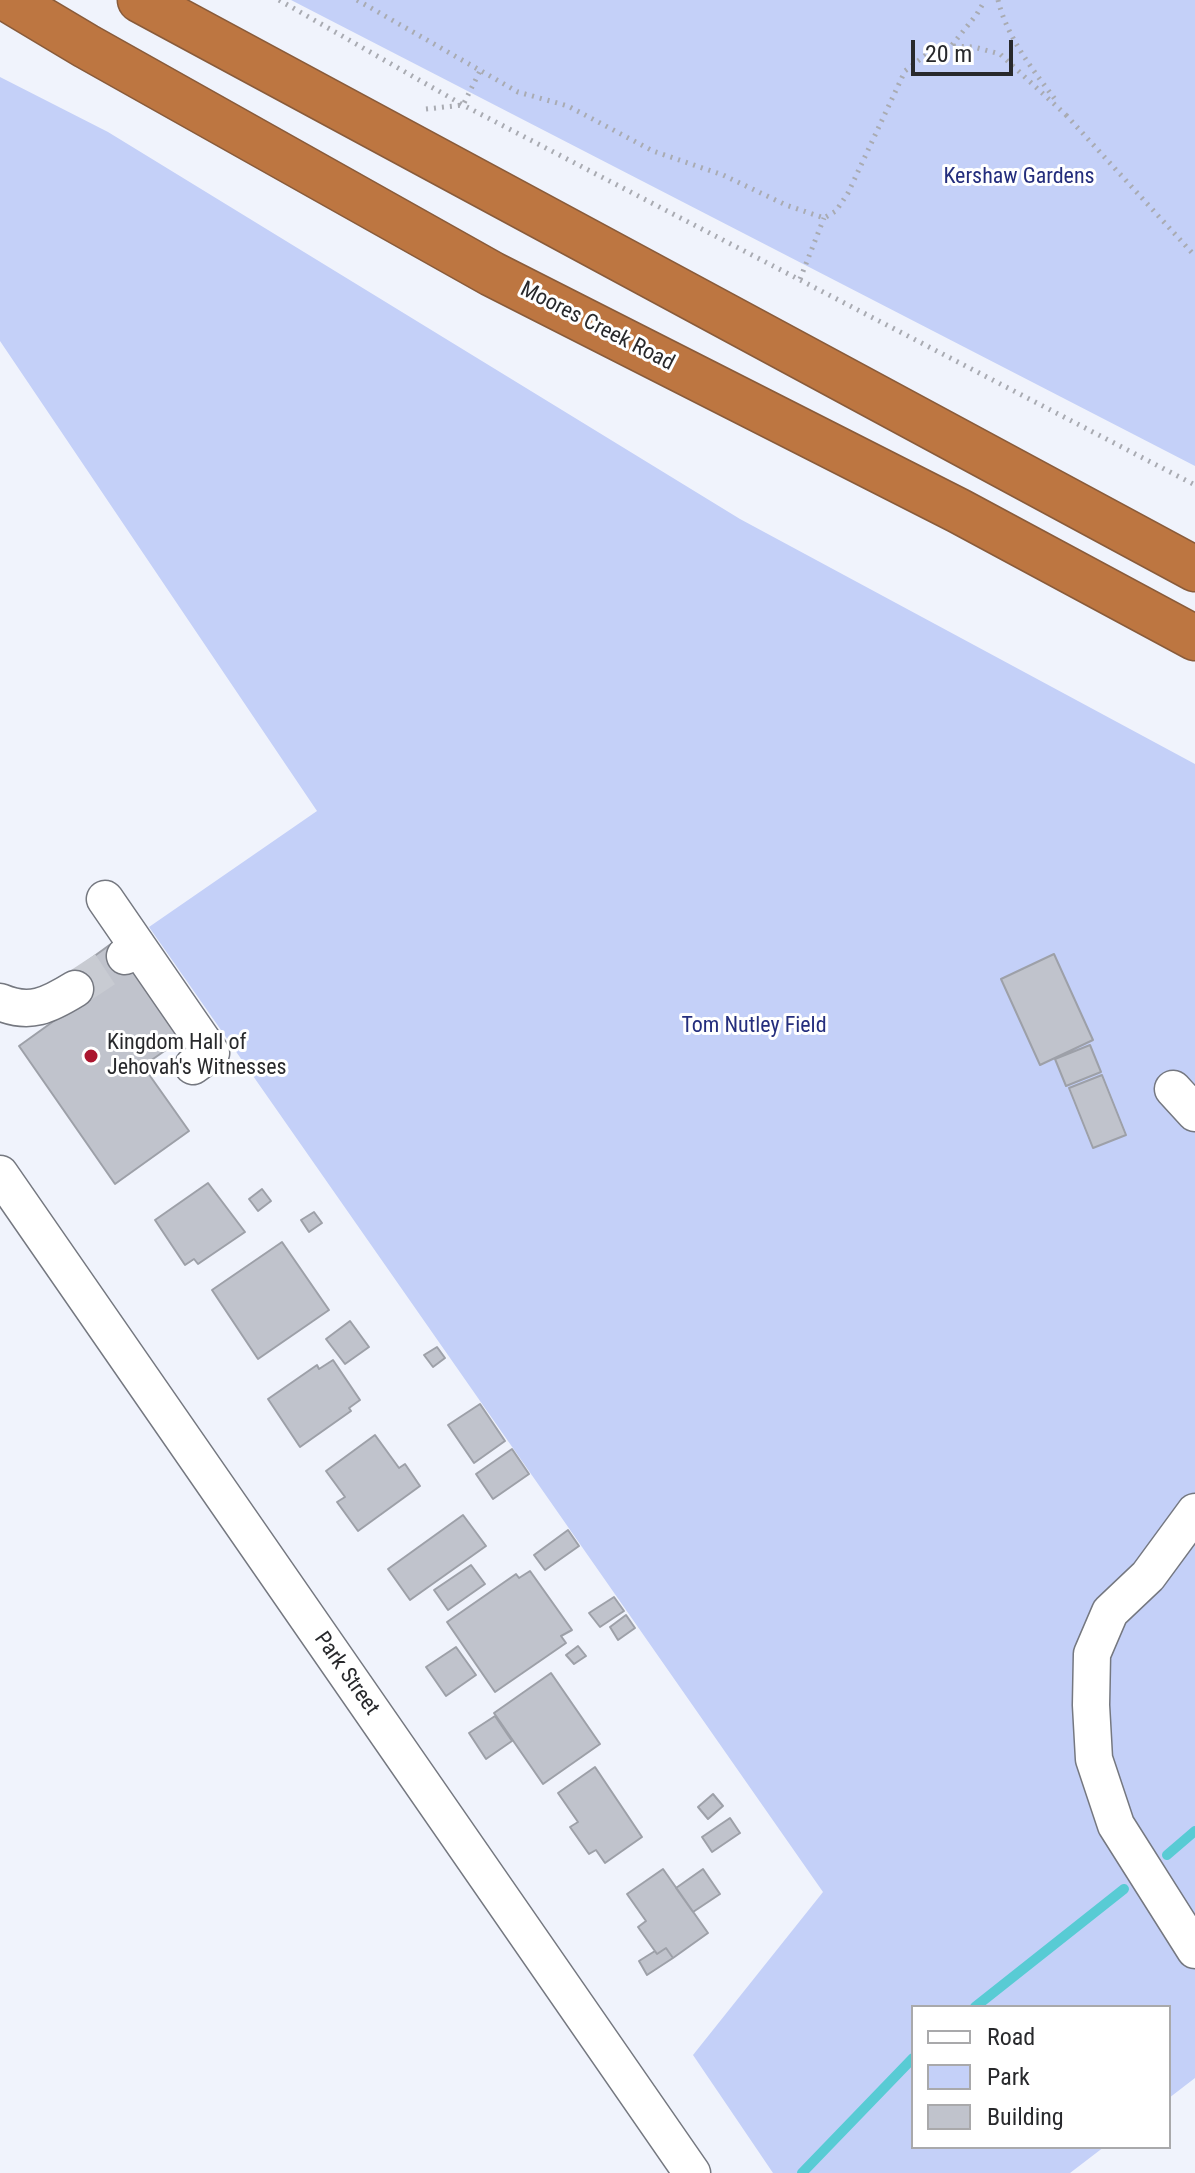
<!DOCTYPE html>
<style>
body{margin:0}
#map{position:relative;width:1195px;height:2173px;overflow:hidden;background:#f0f3fc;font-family:"Roboto Condensed",sans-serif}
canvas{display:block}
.legend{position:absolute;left:911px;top:2005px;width:260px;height:144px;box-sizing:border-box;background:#fff;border:2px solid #a9a9ab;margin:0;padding:10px 14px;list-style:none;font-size:24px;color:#28292c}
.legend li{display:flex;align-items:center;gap:16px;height:40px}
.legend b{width:40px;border:2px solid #a9a9ab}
.scale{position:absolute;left:911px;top:40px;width:102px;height:36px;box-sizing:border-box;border:4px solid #28292c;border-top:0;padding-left:10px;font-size:24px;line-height:28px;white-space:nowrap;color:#28292c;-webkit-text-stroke:6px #fff;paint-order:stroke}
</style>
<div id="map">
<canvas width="1195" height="2173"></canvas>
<ul class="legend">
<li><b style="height:10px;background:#fff"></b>Road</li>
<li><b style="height:22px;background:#c4d0f8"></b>Park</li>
<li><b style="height:22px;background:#c0c3cc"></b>Building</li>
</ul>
<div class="scale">20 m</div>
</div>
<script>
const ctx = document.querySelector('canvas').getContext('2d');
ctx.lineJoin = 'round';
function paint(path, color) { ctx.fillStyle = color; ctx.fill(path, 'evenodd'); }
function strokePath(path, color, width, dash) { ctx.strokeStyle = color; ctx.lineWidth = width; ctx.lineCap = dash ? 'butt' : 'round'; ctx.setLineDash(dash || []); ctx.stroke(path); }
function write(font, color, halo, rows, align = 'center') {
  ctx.font = font + ' "Roboto Condensed",sans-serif'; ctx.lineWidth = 6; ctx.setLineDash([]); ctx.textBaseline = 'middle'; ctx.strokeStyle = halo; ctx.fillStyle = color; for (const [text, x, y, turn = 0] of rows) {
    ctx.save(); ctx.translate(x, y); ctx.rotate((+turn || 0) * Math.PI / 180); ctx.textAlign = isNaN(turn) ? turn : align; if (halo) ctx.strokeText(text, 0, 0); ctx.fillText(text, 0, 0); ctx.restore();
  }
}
paint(new Path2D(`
 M291,0H1195V466Z
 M0,77L108,132L740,519L1195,764V2078L1169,2098V2007H913V2147H1104L1070,2173H773L693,2055L823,1892L149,927L317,811L0,341Z`), '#c4d0f8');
strokePath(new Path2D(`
 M1167,1855L1195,1831
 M975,2007L1124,1889
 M802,2173L913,2058`), '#58cbd4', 10);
const building = new Path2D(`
 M115,941L183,1038L143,1066L189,1131L115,1184L19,1046L83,1000L67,976Z
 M1054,954L1093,1040L1040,1065L1001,979Z
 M1090,1045L1101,1072L1066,1086L1055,1059Z
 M1102,1075L1126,1135L1093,1148L1069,1088Z
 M208,1183L245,1232L198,1264L194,1259L185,1265L155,1220Z
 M262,1189L271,1201L258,1211L249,1199Z
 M314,1212L322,1223L309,1232L301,1220Z
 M282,1242L329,1310L258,1359L212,1290Z
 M350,1321L369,1347L345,1364L326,1339Z
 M437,1347L445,1358L433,1367L424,1355Z
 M333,1360L360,1400L349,1408L351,1411L300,1447L268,1399L317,1365L319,1369Z
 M480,1404L505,1441L474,1463L448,1425Z
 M375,1435L399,1468L405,1464L420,1486L358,1531L337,1502L345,1497L326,1471Z
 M512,1449L529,1474L493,1499L476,1474Z
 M463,1515L486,1546L410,1600L388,1569Z
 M568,1530L579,1546L545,1570L534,1555Z
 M471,1565L485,1584L448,1610L434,1590Z
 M530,1571L572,1630L561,1636L566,1643L495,1692L447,1622L516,1574L519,1578Z
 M614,1597L624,1611L600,1627L589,1613Z
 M626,1615L635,1628L618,1640L610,1627Z
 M578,1646L586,1656L574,1664L566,1655Z
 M456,1647L476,1675L446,1696L426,1667Z
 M551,1673L600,1744L543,1784L494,1713Z
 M495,1716L512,1741L486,1759L469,1733Z
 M595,1767L642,1837L605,1863L596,1850L589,1854L570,1827L578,1822L558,1793Z
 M713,1794L723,1806L708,1819L698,1807Z
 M730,1818L740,1833L712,1852L702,1837Z
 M663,1869L708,1933L673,1958L666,1948L657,1954L638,1927L646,1921L627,1894Z
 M703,1869L720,1894L693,1912L676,1888Z
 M666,1948L673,1958L647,1975L639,1961L655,1951L657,1954Z`);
paint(building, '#c0c3cc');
strokePath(building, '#9da0a8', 2);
strokePath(new Path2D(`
 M75,989L125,956`), '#c8cbd2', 36, [36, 18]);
const minor = new Path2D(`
 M105,899L138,947
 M125,956L138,947L211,1053L193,1066
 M0,1002C30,1015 49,1005 75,989
 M1173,1089L1195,1113
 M0,1174L692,2173
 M1195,1512L1148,1576L1110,1612L1092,1654L1091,1705L1094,1759L1116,1825L1195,1950`);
const highway = new Path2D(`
 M9,0L86,46L492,274L959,511L1195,638
 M140,0L1195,569`);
strokePath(minor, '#757880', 39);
strokePath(highway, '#895b3a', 47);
strokePath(new Path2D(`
 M279,0L463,105L1195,485
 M357,0L518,92L568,106L653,151L723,175L786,205L824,218L836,211L848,193L905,71L932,50L952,46L974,47L1000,54L1066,115
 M998,0C1007,38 1035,73 1058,103
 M952,45L977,14L985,0
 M426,109L463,105L480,71
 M1066,115L1195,256
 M800,279L824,218`), '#a9abb2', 5, [2, 6]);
strokePath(minor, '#fff', 36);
strokePath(highway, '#bd7641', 44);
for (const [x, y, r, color] of [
 [91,1056,8,"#ab162f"]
]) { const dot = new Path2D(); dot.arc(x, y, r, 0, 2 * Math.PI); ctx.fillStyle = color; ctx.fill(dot); strokePath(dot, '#fff', 3); }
write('22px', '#242e7d', '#fff', [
 ["Kershaw Gardens",1019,177],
 ["Tom Nutley Field",754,1026]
]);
write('22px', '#28292c', '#fff', [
 ["Moores Creek Road",597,327,27],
 ["Park Street",346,1674,55]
]);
write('22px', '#28292c', '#fff', [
 ["Kingdom Hall of",107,1043],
 ["Jehovah's Witnesses",107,1068]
], 'left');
</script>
